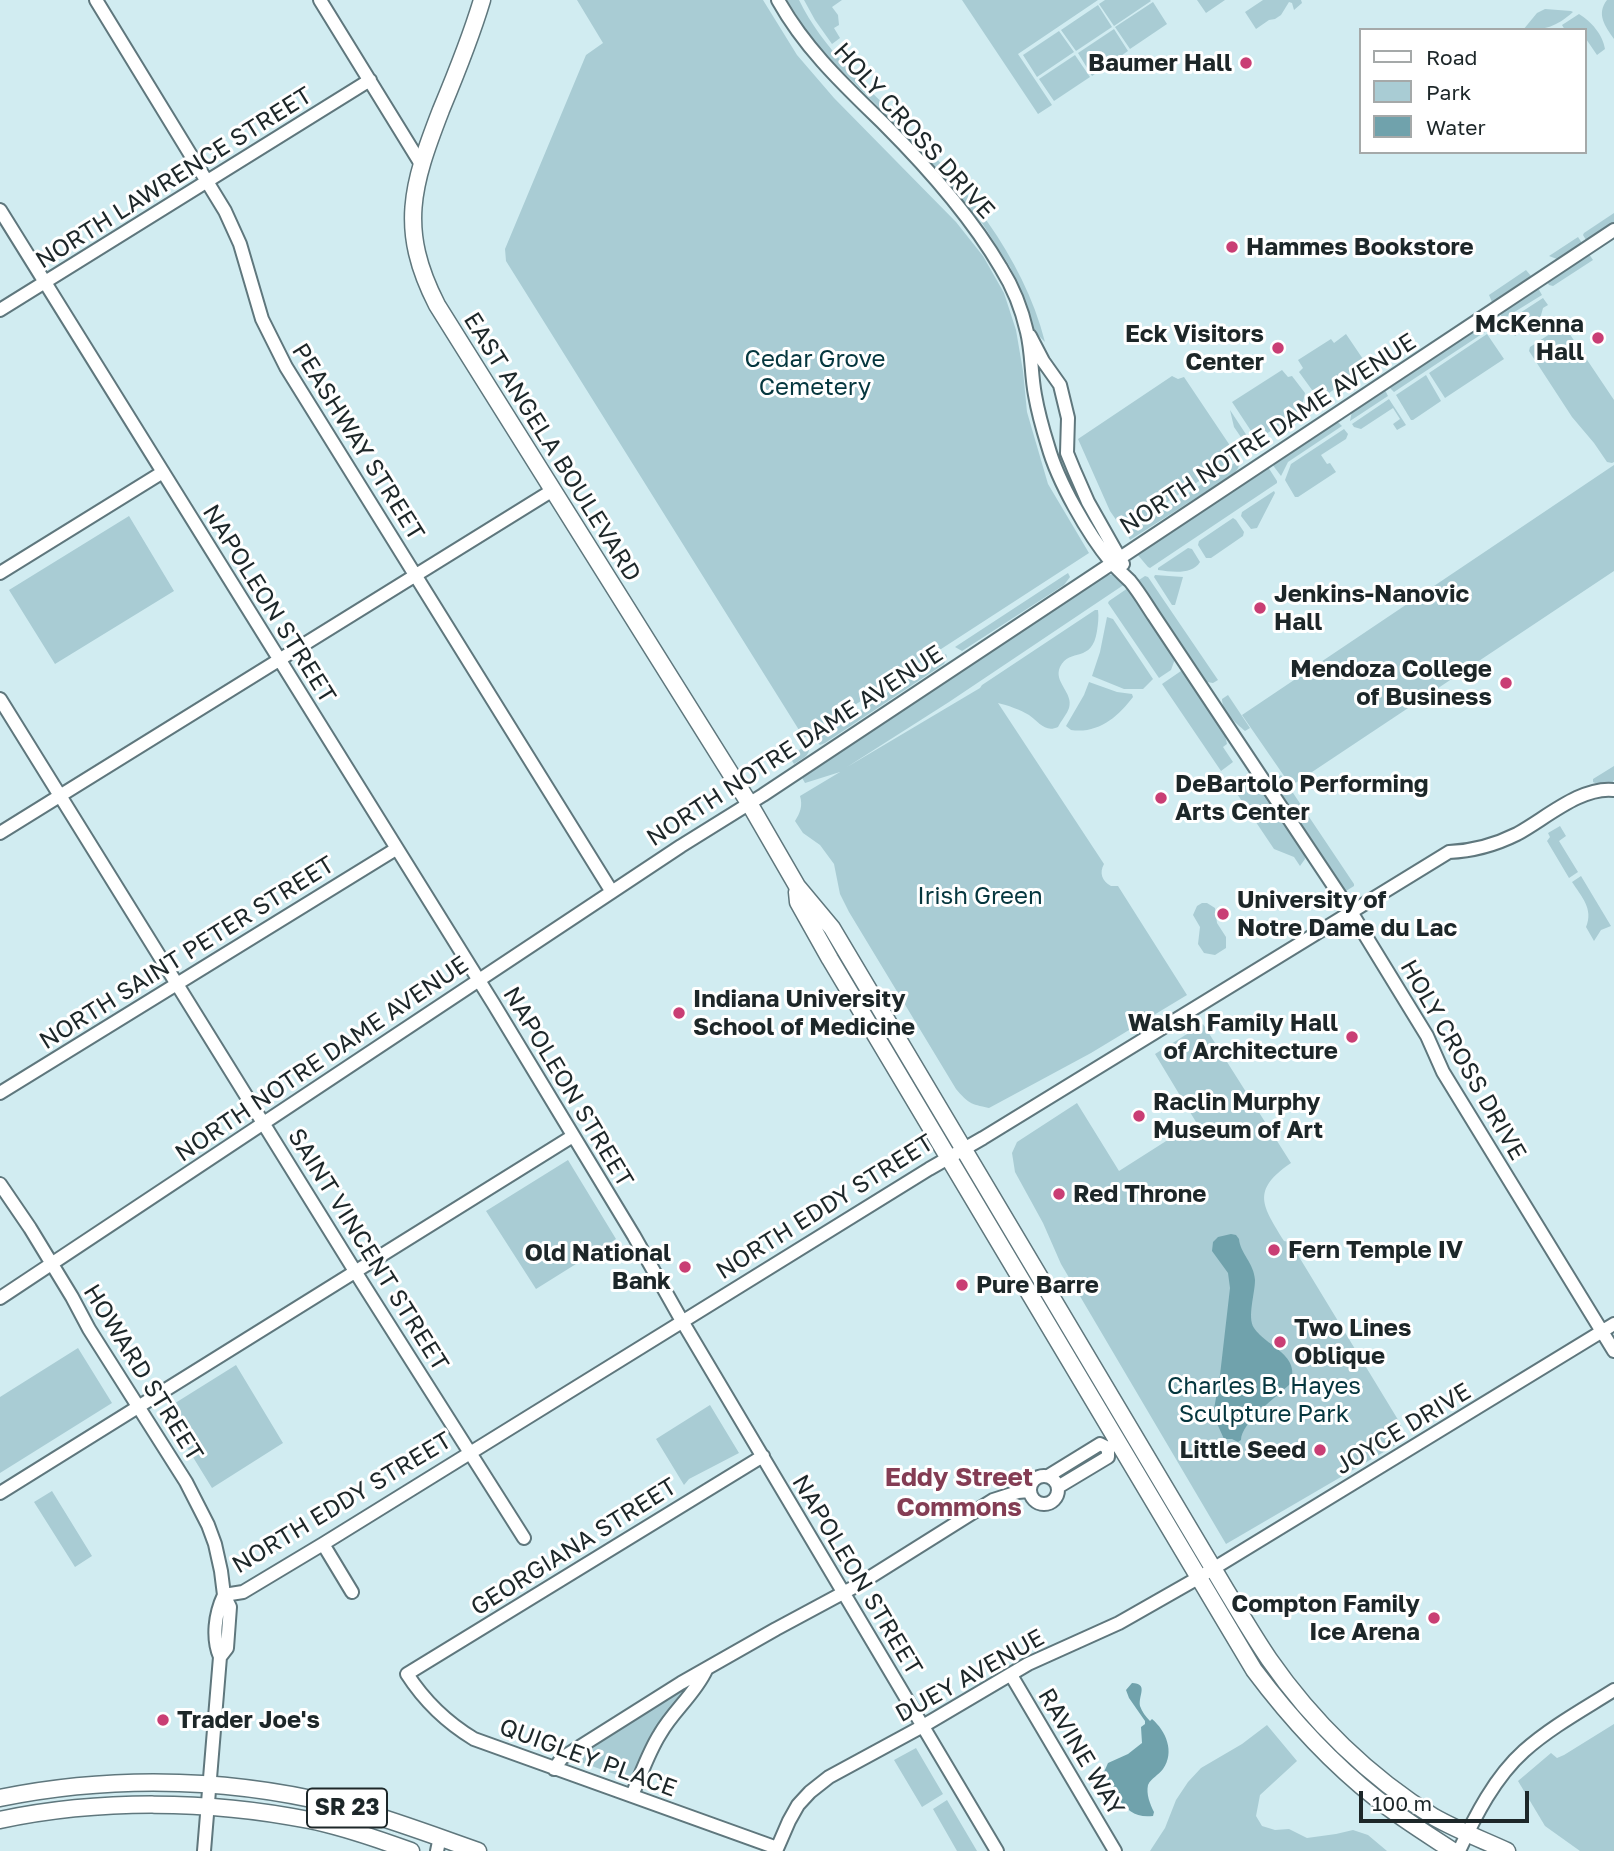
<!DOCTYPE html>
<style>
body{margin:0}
#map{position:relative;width:1614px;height:1851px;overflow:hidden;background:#d1ecf1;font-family:"Golos Text",sans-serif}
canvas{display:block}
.legend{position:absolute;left:1359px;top:28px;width:228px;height:126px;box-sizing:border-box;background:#fff;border:2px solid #a5a9a9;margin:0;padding:9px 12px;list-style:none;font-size:21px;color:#1d2729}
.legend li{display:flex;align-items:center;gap:14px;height:35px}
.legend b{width:35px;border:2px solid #a5a9a9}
.scale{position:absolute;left:1359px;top:1791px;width:170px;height:32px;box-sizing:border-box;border:4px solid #1d2729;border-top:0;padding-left:9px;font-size:21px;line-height:24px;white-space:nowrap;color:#1d2729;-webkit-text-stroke:5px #fff;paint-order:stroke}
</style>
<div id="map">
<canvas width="1614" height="1851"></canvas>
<ul class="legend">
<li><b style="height:9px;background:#fff"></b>Road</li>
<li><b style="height:19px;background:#a9ccd4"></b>Park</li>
<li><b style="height:19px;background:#70a2ac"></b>Water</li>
</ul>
<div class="scale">100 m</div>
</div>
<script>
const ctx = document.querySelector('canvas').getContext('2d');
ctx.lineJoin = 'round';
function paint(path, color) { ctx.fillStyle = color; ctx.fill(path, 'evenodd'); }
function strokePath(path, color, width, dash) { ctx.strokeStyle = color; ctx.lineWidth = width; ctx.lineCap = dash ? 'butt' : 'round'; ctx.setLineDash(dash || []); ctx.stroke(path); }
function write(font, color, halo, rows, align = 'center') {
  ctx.font = font + ' "Golos Text",sans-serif'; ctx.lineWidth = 6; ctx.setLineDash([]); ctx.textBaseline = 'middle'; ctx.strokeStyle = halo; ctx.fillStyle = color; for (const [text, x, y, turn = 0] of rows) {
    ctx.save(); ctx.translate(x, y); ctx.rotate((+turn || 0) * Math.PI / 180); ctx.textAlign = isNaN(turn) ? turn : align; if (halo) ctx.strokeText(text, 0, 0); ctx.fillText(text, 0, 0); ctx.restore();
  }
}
paint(new Path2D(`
 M577,0H763L797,55L834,98L956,222L983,256L1004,293L1016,330L1023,371L1027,412L1048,484L1089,553L804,738L506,261L505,249L586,55L603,43Z
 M787,0H799C823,49 863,83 901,121C963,184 1023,255 1045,342L1034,331L1028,310L1010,267L982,223L913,141L824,53L804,27Z
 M804,0H842L832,7L838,15L839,25L834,28L840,38L832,44L815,20Z
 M962,0H1098L1018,54L1052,105L1038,114Z
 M1105,0H1150L1151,1L1114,26L1099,4Z
 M1197,0H1225L1206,13Z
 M1263,0H1301L1302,3L1294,10L1292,3L1289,2L1281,15L1275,19L1269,20L1256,29L1245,12Z
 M1607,0H1614V39C1605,26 1596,14 1607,0Z
 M1153,2L1167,24L1130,49L1115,27Z
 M1098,5L1112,27L1076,51L1061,30Z
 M1545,9L1571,11L1573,12C1556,27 1545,30 1523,30L1537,13Z
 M1579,14C1591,21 1603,35 1605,49L1597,55L1584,36V30H1565L1562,25Z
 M1114,29L1128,51L1092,76L1078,53Z
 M1059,31L1074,52L1037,77L1023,55Z
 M1075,55L1090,77L1054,101L1039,79Z
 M1614,213V222L1586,240L1583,235L1584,233Z
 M1578,237L1582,243L1557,259L1549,256Z
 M1589,254L1593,260L1553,286L1549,285L1547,282Z
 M1526,270L1531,276L1492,302L1489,295Z
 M1538,288L1542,295L1503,319L1500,314Z
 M1543,298L1548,305L1543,308L1540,319L1515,336L1506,322Z
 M1562,326L1565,327L1614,400V462L1612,463L1607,462L1594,443L1572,417L1529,351L1530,347Z
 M1479,330L1485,332L1394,392L1389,387L1473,331Z
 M1346,334L1367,365L1365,368L1329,393L1312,390L1299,372L1303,368L1298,360L1331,339L1334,343Z
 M1487,334L1504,359L1445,398L1429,373Z
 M1282,370L1288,377L1292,376L1305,393L1301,411L1257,440L1232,402Z
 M1426,375L1441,401L1413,420H1411L1396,395Z
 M1172,376L1178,379L1184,377L1237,456L1125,530H1123L1110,511L1078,439Z
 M1385,390L1388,396L1350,421L1352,411Z
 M1389,399L1406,425L1397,430L1393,424L1400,419L1393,408L1361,429L1354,427L1352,424Z
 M1230,410L1253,445L1249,449L1234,427Z
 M1335,422L1339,423L1342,426L1288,462L1281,476L1272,464Z
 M1344,429L1348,434L1346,439L1321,455L1327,464L1330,463L1336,472L1298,497H1295L1285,480L1291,464Z
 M1239,460C1240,467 1237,471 1232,475L1130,540L1127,533Z
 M1614,465V571L1291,786L1242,715Z
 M1268,467L1277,481V483L1150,568L1148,567L1137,554Z
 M1274,491L1275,493L1257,528L1251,529L1241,516L1242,512Z
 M129,516L174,591L55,664L9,590Z
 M1233,518L1236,520L1244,532L1243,536L1211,558H1206L1198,545L1199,541Z
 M1188,548L1192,549L1200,562C1192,575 1172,572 1158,570V568Z
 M1068,573L1070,577L1064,585L962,651L955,647Z
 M1113,574L1118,576L1125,584L949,702L847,767L980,688L982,685L1095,610H1098C1099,617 1098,624 1097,631C1092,664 1070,647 1060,667C1053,682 1074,693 1069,708C1067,714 1061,721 1058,727C1045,733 1039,722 1029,715C1021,710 1007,705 998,703L1104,864C1099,873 1102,881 1111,886H1118L1187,995L1091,1053L989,1108C970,1104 968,1103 956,1089L849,912L840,894L834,864L820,845L803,833L795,821C800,813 803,806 800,796L840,772L805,783L801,776L1102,577Z
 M1155,575L1183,577L1175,605H1172L1154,577Z
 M1145,576L1148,577L1218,680L1213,683L1207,682L1139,580Z
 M1128,588L1175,659L1171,670L1159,678L1108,603L1109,601Z
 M1107,617L1113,619L1153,679L1143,689H1124L1092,676L1100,652Z
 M946,654L947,657L944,664L825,743L820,745L815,740Z
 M1181,671L1184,672L1224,731L1227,744L1223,747L1233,762L1221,771L1162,684Z
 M1089,682L1117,692L1132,694L1133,697C1118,717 1098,734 1071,730L1066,726L1084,695Z
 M1228,695L1250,728L1245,731C1236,723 1222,712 1222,699Z
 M809,744C811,756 803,758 794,764L789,756Z
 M1614,766V780L1612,783H1595L1593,782V779Z
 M1281,775L1354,884V886L1346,891L1280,791L1277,778Z
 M1243,777L1254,793L1258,790L1268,797L1304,851L1305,859L1300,866L1294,857L1274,849L1231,785Z
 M1560,826L1566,836L1559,841L1578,872L1569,878L1547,841L1550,837L1548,833Z
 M1581,876L1611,926L1601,930L1594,941L1586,927C1594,909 1581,896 1572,882Z
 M1202,903H1207L1215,908L1217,923L1226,937V948L1215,955L1204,953L1198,944L1200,927L1193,915L1197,906Z
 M1203,1024L1291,1163C1250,1191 1263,1206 1284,1241L1290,1242L1400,1423L1406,1439L1226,1544L1061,1264L1043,1223L1015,1172L1012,1153L1017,1142L1077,1103L1119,1171L1196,1122L1155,1054Z
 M568,1160L616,1239L536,1289L486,1211Z
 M78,1348L112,1403L0,1473V1397Z
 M236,1365L283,1443L212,1488L164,1410Z
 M710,1405L739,1453L689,1479L684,1485L656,1439Z
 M52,1491L92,1556L75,1567L34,1502Z
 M683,1688L687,1691L634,1781L569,1758Z
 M1614,1724V1851H1580L1545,1826L1518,1781L1551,1753L1557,1758L1564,1755Z
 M1267,1725L1297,1761L1260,1795L1256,1816L1262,1826L1275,1830L1289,1829L1307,1838L1336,1834L1353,1830L1368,1835L1387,1851H1150L1165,1828L1176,1800L1188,1782L1201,1768L1242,1744Z
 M916,1748L943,1794L922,1807L894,1760Z
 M947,1800L977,1851H957L933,1809Z`), '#a9ccd4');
paint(new Path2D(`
 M1231,1234L1236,1235L1239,1239C1240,1253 1254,1263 1255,1280C1255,1294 1247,1317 1254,1328C1267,1347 1302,1355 1290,1384C1277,1396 1241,1423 1241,1440L1238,1442L1232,1439H1224L1215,1419L1214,1409L1220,1375L1230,1288L1228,1273L1212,1251L1213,1242L1218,1237Z
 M1132,1683C1149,1684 1138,1695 1140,1706C1142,1712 1146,1717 1150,1721L1152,1719C1166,1731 1175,1752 1163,1769C1159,1775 1151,1778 1148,1785C1146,1794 1150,1804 1154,1812L1153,1816C1136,1818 1127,1811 1117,1797C1112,1790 1107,1785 1107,1776L1104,1772L1108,1763L1128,1754L1142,1743L1141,1727L1145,1724V1721L1129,1698L1126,1690Z`), '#70a2ac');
const minor = new Path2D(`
 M96,0L225,211L240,244L262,319L286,367L612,892
 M320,0L421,164
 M778,0C806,50 844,85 884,124C927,167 970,215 1001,268C1013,287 1022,310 1027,332C1032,352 1031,374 1035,395C1038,412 1043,430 1048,446C1058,482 1088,534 1111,562C1117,569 1124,575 1130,581C1139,592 1146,604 1154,616L1351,912L1427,1036L1443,1072L1614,1351
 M0,210L493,1003L634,1236L682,1321L997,1851
 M0,310L370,80
 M1030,336L1043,361L1060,385L1068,418L1067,453L1074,470L1088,502L1123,564
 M0,573L163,472
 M0,699L363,1284L524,1538
 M0,833L553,490
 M0,1093L396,849
 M0,1184L30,1228L72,1297L89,1329L186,1482L208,1525L215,1544L221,1571L224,1595L230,1607L227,1648L220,1657C212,1638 215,1614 224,1595
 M0,1298L681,846L763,795L1614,230
 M763,1456L407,1674C425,1702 446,1722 474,1739L777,1848
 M1030 1490a14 14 0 1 1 28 0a14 14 0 1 1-28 0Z
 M1048,1476L1100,1444L1108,1448L1118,1443
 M1058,1487L1108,1457V1448
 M0,1493L573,1136
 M323,1544L352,1592
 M224,1595L243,1592L323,1544L929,1169L983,1138L1449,852C1473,851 1495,845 1517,834C1545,819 1581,786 1614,790
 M1011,1675L1115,1851
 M554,1769L562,1758L681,1683L776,1629L856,1586L993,1500L1018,1492L1029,1491
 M632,1795C641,1775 648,1753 660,1734C673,1711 695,1694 706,1670
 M204,1851L220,1657
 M437,1851L440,1837
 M776,1851L789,1821L798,1805L810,1792L829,1777L923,1726L1028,1664L1119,1623L1198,1578L1614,1324
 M1459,1851C1475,1816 1495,1777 1524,1751C1551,1727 1584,1709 1614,1690`);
const major = new Path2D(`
 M482,0C471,37 456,74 441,110C412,185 398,229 437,305L749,803L797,886L832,928L1226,1590C1240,1613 1254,1637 1269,1659C1312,1721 1369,1777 1434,1817C1457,1830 1483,1840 1507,1851
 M797,892L798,902L830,959L1254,1670C1290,1718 1330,1762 1377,1799C1401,1818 1427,1834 1453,1851
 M0,1798C118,1774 241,1778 357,1810C398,1822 438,1837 478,1851
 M0,1820C99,1799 209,1800 309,1820C344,1827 378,1839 411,1851`);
strokePath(minor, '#5f777d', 16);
strokePath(major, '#5f777d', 19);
strokePath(minor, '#fff', 12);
strokePath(major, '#fff', 16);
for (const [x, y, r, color] of [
 [1246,63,7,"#c93e74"],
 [1232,247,7,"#c93e74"],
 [1598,338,7,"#c93e74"],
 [1278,348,7,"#c93e74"],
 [1260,608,7,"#c93e74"],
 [1506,683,7,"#c93e74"],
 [1161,798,7,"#c93e74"],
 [1223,914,7,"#c93e74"],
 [679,1013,7,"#c93e74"],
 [1352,1037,7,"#c93e74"],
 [1139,1116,7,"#c93e74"],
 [1059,1194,7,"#c93e74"],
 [1274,1250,7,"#c93e74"],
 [685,1267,7,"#c93e74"],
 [962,1285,7,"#c93e74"],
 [1280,1342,7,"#c93e74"],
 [1320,1450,7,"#c93e74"],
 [1434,1618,7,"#c93e74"],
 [163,1720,7,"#c93e74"]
]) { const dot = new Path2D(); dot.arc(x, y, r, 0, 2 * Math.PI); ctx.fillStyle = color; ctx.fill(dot); strokePath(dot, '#fff', 2.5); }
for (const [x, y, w] of [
 [347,1808,80]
]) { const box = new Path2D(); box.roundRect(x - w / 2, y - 19.5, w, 39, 5); ctx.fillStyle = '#fff'; ctx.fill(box); strokePath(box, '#1d2729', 2); }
write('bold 23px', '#1d2729', null, [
 ["SR 23",347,1808]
]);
write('bold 24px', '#1d2729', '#fff', [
 ["Baumer Hall",1232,63,"right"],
 ["Hammes Bookstore",1246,247],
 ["McKenna",1584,324,"right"],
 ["Hall",1584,352,"right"],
 ["Eck Visitors",1264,334,"right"],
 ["Center",1264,362,"right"],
 ["Jenkins-Nanovic",1274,594],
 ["Hall",1274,622],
 ["Mendoza College",1492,669,"right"],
 ["of Business",1492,697,"right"],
 ["DeBartolo Performing",1175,784],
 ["Arts Center",1175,812],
 ["University of",1237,900],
 ["Notre Dame du Lac",1237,928],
 ["Indiana University",693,999],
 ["School of Medicine",693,1027],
 ["Walsh Family Hall",1338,1023,"right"],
 ["of Architecture",1338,1051,"right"],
 ["Raclin Murphy",1153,1102],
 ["Museum of Art",1153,1130],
 ["Red Throne",1073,1194],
 ["Fern Temple IV",1288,1250],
 ["Old National",671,1253,"right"],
 ["Bank",671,1281,"right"],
 ["Pure Barre",976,1285],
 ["Two Lines",1294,1328],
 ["Oblique",1294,1356],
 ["Little Seed",1306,1450,"right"],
 ["Compton Family",1420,1604,"right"],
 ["Ice Arena",1420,1632,"right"],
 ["Trader Joe's",177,1720]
], 'left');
write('24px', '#1d2729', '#fff', [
 ["HOLY CROSS DRIVE",914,131,48],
 ["NORTH LAWRENCE STREET",174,178,-32],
 ["NORTH NOTRE DAME AVENUE",1268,434,-33],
 ["PEASHWAY STREET",358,442,58],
 ["EAST ANGELA BOULEVARD",552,447,58],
 ["NAPOLEON STREET",269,604,58],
 ["NORTH NOTRE DAME AVENUE",795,746,-33],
 ["NORTH SAINT PETER STREET",187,953,-32],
 ["NORTH NOTRE DAME AVENUE",322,1059,-34],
 ["HOLY CROSS DRIVE",1463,1060,60],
 ["NAPOLEON STREET",568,1087,59],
 ["NORTH EDDY STREET",825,1207,-32],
 ["SAINT VINCENT STREET",368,1250,58],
 ["HOWARD STREET",143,1373,58],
 ["JOYCE DRIVE",1403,1429,-31],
 ["NORTH EDDY STREET",342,1503,-31],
 ["GEORGIANA STREET",574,1547,-32],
 ["NAPOLEON STREET",857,1575,59],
 ["DUEY AVENUE",970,1676,-29],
 ["RAVINE WAY",1081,1752,59],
 ["QUIGLEY PLACE",588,1758,20]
]);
write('24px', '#04363e', '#fff', [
 ["Cedar Grove",815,359],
 ["Cemetery",815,387],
 ["Irish Green",980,896],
 ["Charles B. Hayes",1264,1386],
 ["Sculpture Park",1264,1414]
]);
write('bold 26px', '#843d54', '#fff', [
 ["Eddy Street",959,1478],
 ["Commons",959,1508]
]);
</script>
